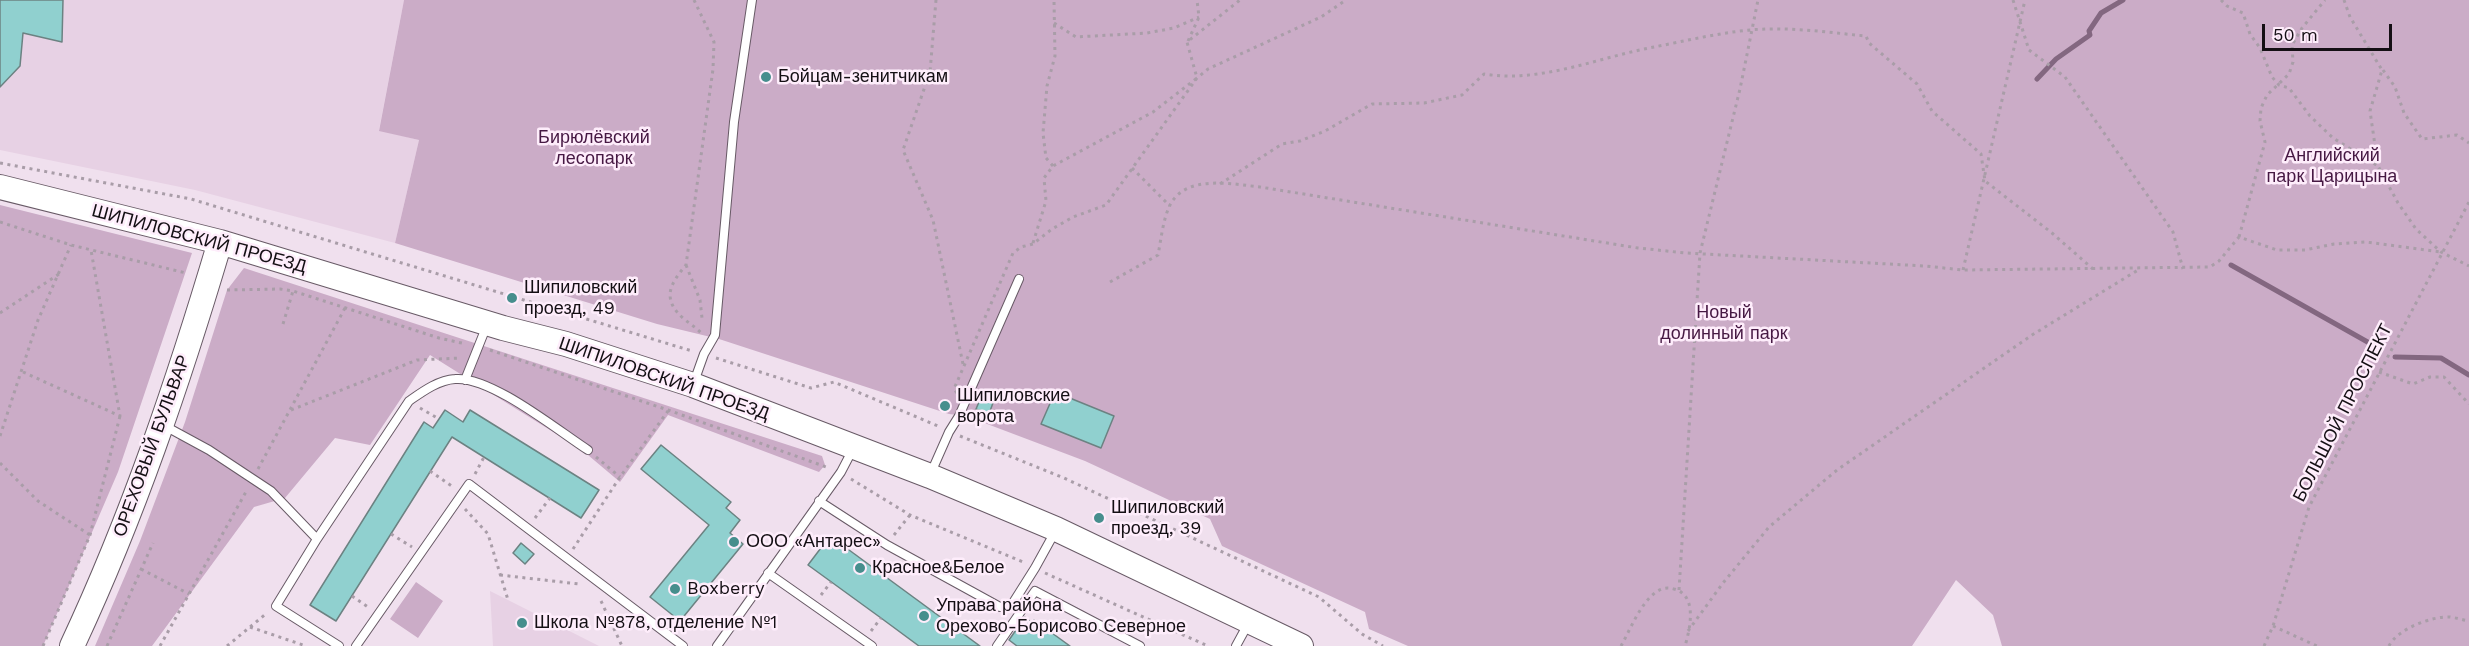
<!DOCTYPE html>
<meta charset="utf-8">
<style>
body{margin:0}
#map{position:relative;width:2469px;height:646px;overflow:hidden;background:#f0e0ee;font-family:"Work Sans",sans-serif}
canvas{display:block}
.scale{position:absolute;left:2262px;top:24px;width:130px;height:27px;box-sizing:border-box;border:3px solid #140f14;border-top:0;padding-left:8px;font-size:18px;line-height:21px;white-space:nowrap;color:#140f14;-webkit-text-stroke:4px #feedfb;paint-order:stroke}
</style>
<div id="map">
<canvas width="2469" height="646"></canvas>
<div class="scale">50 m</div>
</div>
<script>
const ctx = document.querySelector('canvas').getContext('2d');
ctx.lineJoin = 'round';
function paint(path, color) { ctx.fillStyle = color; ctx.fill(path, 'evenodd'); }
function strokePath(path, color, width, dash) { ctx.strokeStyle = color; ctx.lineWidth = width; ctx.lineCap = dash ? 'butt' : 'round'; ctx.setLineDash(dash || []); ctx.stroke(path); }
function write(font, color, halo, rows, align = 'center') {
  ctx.font = font + ' "Work Sans",sans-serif'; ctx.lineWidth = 5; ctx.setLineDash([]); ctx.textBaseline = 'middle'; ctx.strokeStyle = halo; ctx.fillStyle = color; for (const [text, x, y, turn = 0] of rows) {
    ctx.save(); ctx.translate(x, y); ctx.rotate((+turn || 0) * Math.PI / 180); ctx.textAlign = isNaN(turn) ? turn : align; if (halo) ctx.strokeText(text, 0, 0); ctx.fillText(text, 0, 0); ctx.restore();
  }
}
paint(new Path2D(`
 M0,0H404L379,130L419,140L395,243L195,190L0,150Z
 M490,591L508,600L599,646H493Z`), '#e7d1e4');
paint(new Path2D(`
 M404,0H2469V646H2002L1993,615L1956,580L1912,646H1408L1369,629L1365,612L1222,546L1210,519L1085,461L966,416L949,414L719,339L657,324L395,243L419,140L379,131Z
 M0,205L192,253L118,472L43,646H0Z
 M244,268L822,456L825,465L819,472L668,415L620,482L582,450L430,355L370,445L335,438L285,498L254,507L152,646H95L140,541L185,422L227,290Z
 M416,582L443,601L418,638L390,619Z`), '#cbacc7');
strokePath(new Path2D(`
 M2037,79L2056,59L2090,35L2089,31L2101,13L2123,0
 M2231,265L2380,349
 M2395,357L2441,358L2469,375`), '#836780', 5);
const building = new Path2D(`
 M0,0H63L62,42L23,33L20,66L0,87Z
 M1055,392L1114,416L1101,448L1041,424Z
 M982,395L994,400L989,414L976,409Z
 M445,410L463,422L470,410L599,490L581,518L452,437L336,621L310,605L424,422L433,428Z
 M661,445L731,502L726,508L740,520L730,533L743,544L680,621L650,597L709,525L641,469Z
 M830,536L980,646H919L881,618L808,565Z
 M521,543L534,554L525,564L513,553Z
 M1025,617L1032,623L1034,620L1070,646H1017L1009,640Z`);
paint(building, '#90d0cf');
strokePath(building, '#6c8282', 1.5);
const service = new Path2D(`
 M465,380L487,325
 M694,382L704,354L715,335L734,122L752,0
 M163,425L209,450L271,491L317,539
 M930,475L949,432L959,416L1019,279
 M819,501L887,545L1000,607L1011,606L1035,568L1056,530
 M768,573L872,646
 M339,646L276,606L317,539L409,401C422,392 438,380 455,379C491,376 557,430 588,450
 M356,646L469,484L683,646
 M717,646L841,472L853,449
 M997,646L1035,591L1140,646
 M1236,646L1248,624`);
const secondary = new Path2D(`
 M0,187L220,242L503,328L566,344L693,385L930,476L1056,529L1301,646
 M72,646C133,516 179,380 220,242`);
strokePath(service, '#685a66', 10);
strokePath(secondary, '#685a66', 26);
strokePath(new Path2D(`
 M694,0L714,42L713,69L686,265C670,284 661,299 684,319C690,324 697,328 702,334
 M936,0L930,72L903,150L933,220L963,364
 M2013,0L2029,50L2065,77L2173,232L2183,269
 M2221,0L2227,6L2243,13L2250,34L2260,48L2272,77L2279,85L2289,88L2310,116L2333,138L2378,166
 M2344,0L2350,17L2382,70L2370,111L2378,166L2398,203L2416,229L2441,252L2469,266
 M1054,23L1076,37L1147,33L1174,28L1199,17
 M1188,41L1199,17L1197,0
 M2383,70L2395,87L2404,113L2422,139L2457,135L2469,143
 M0,163L191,199L692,351
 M1053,166L1046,158L1043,133L1047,86L1055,56L1054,0
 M1132,168L1170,206
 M1220,184L1282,144L1300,141L1325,131L1372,104L1424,103L1462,95L1484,74C1540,83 1594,59 1649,48C1686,41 1729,30 1766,29C1800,28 1833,33 1866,36L1869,43L1917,84L1932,111L1981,154L1985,181L2052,233L2093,269
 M0,222L71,245L186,273
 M2239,237L2265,142L2260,121L2261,108L2267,95L2289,74L2293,62L2292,45L2302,28L2325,0
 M1033,243L1046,201L1044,178L1053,166L1153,112L1197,78L1187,42L1240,0
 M686,265L700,300L702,318
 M1963,270L2025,0
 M1110,282L1158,255C1161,240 1163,219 1170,205C1186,174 1232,184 1260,187L1638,248L1686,253L1925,266L1963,270L2210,267L2219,261L2239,237L2277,250H2305L2334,244L2366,242L2441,252
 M227,290L280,289L293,291L439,338L466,344
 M0,313L59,274
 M283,324L293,291
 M490,350L668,410L829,468
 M716,358L811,388L834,382L938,426
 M23,372L120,416L91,250
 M2379,372L2413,384L2430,377H2444L2469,404
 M957,393L954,389L1013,253L1021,247L1033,244L1052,229L1073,217L1106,205L1197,78L1208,69L1321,17L1346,0
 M420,408L439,419
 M291,410L417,360L461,358
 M0,436L38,320L71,245
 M960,436L1064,478L1319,597L1362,634L1383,646
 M596,457L620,477
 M0,463L38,501L90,535
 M258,469L345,308
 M430,471L453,487
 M475,474L484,457
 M851,479L910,515L1023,562
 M465,509L488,534L508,600
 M535,518L550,498
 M391,534L412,547
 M894,535L910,515
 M573,549L620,477L668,411
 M141,569L189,594
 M1045,573L1208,646
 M500,575L579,584
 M1679,590L1700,253L1740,89L1758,0
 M821,595L831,582
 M352,596L368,607
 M601,601L622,646
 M2273,626L2317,646
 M250,627L306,646
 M871,631L881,618
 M1688,631L1723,583L1769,527L1837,470L2032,335L2138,270
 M43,646L90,535L120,416
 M107,646L153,543
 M160,646L247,490
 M227,646L267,613
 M1621,646C1631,628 1640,604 1656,592C1662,588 1667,587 1674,589C1698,595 1690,629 1685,646
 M2264,646L2273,626L2309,507L2469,202
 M2389,646C2397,629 2432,616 2450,617C2457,618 2463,620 2469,621`), '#a99da8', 3, [3, 4.5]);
strokePath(service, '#fff', 8);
strokePath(secondary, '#fff', 24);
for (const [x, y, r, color] of [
 [766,77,6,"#468e8d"],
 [512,298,6,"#468e8d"],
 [945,406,6,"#468e8d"],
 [1099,518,6,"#468e8d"],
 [734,542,6,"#468e8d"],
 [860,568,6,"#468e8d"],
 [675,589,6,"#468e8d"],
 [924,616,6,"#468e8d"],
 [522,623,6,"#468e8d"]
]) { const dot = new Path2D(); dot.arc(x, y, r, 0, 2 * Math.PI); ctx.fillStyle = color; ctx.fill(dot); strokePath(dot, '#feedfb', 2); }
write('18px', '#140f14', '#feedfb', [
 ["Бойцам-зенитчикам",778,77],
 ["Шипиловский",524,288],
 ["проезд, 49",524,309],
 ["Шипиловские",957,396],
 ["ворота",957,417],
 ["Шипиловский",1111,508],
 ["проезд, 39",1111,529],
 ["ООО «Антарес»",746,542],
 ["Красное&Белое",872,568],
 ["Boxberry",687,589],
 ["Управа района",936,606],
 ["Орехово-Борисово Северное",936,627],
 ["Школа №878, отделение №1",534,623]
], 'left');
write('18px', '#461843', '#feedfb', [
 ["Бирюлёвский",594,138],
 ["лесопарк",594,159],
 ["Английский",2332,156],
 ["парк Царицына",2332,177],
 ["Новый",1724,313],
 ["долинный парк",1724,334]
]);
write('18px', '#140f14', '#feedfb', [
 ["ШИПИЛОВСКИЙ ПРОЕЗД",199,239,15],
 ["ШИПИЛОВСКИЙ ПРОЕЗД",664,379,19],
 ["БОЛЬШОЙ ПРОСПЕКТ",2343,413,-63],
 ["ОРЕХОВЫЙ БУЛЬВАР",152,446,-70]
]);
</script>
